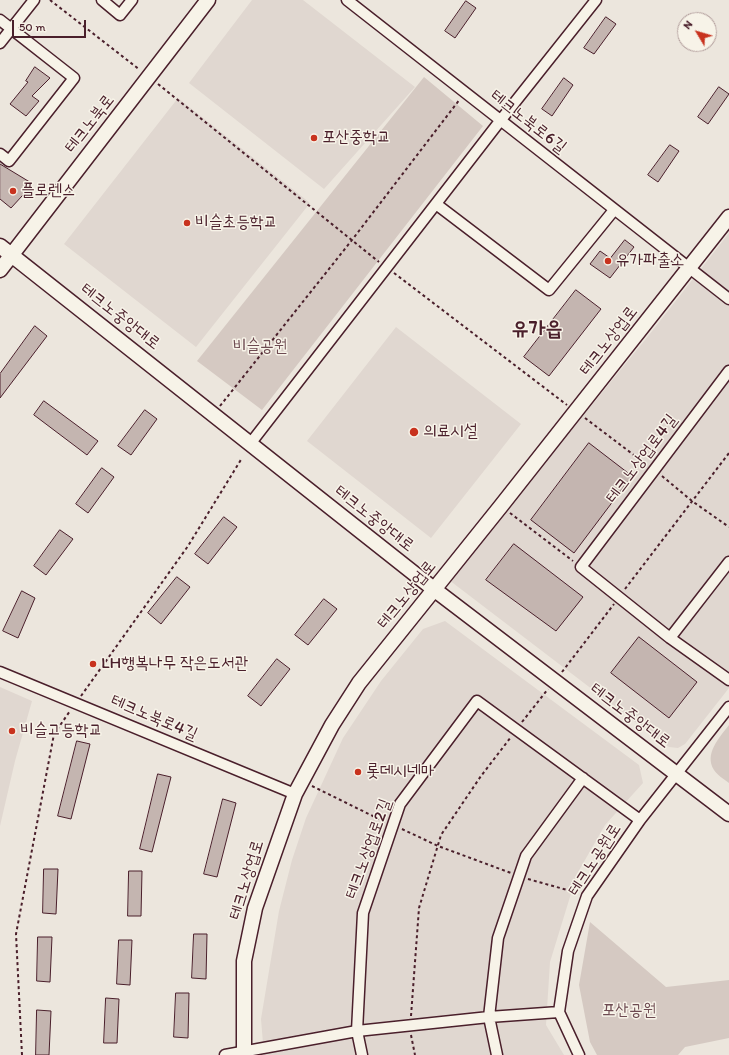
<!DOCTYPE html>
<meta charset="utf-8">
<style>
body{margin:0}
#map{position:relative;width:729px;height:1055px;overflow:hidden;background:#ece6dd;font-family:Itim,sans-serif}
canvas{display:block}
.north{position:absolute;left:677px;top:12px;width:40px;height:40px;box-sizing:border-box;background:#f7f3e8;border:1px solid #b29e9c;border-radius:50%;rotate:308deg;font-size:11px;font-weight:700;line-height:16px;text-align:center;color:#4a1f2b}
.north::after{content:'';display:block;margin:auto;width:14px;height:18px;background:#c8321e;clip-path:polygon(50% 0,100% 100%,50% 72%,0 100%)}
.scale{position:absolute;left:12px;top:20px;width:74px;height:18px;box-sizing:border-box;border:2px solid #4a1f2b;border-top:0;padding-left:5px;font-size:12px;line-height:14px;white-space:nowrap;color:#4a1f2b;-webkit-text-stroke:3px #f7f3e8;paint-order:stroke}
</style>
<div id="map">
<canvas width="729" height="1055"></canvas>
<div class="north">N</div>
<div class="scale">50 m</div>
</div>
<script>
const ctx = document.querySelector('canvas').getContext('2d');
ctx.lineJoin = 'round';
function paint(path, color) { ctx.fillStyle = color; ctx.fill(path, 'evenodd'); }
function strokePath(path, color, width, dash) { ctx.strokeStyle = color; ctx.lineWidth = width; ctx.lineCap = dash ? 'butt' : 'round'; ctx.setLineDash(dash || []); ctx.stroke(path); }
function write(font, color, halo, rows, align = 'center') {
  ctx.font = font + ' Itim,"Poor Story",sans-serif'; ctx.lineWidth = 3; ctx.setLineDash([]); ctx.textBaseline = 'middle'; ctx.strokeStyle = halo; ctx.fillStyle = color; for (const [text, x, y, turn = 0] of rows) {
    ctx.save(); ctx.translate(x, y); ctx.rotate((+turn || 0) * Math.PI / 180); ctx.textAlign = isNaN(turn) ? turn : align; if (halo) ctx.strokeText(text, 0, 0); ctx.fillText(text, 0, 0); ctx.restore();
  }
}
paint(new Path2D(`
 M252,0H303L415,87L324,189L189,83Z
 M178,98L310,203L196,347L64,244Z
 M729,233V688L685,744L678,748L669,747L639,725L449,580L649,335Z
 M396,327L521,424L431,538L307,441Z
 M445,621L639,765L643,783L605,825L577,874L550,962L546,1025L564,1055H264L261,1019L279,911L292,860L306,818L343,738L381,681L423,629Z
 M0,687L32,701L15,761L0,826Z`), '#e0d7d0');
paint(new Path2D(`
 M424,77L483,126L262,410L197,361Z
 M729,725V783C724,779 717,775 714,770C704,754 719,738 729,725Z
 M590,922L666,987L729,980V1038L685,1047L678,1055H597L590,1042L579,985Z`), '#d5c9c2');
const building = new Path2D(`
 M466,1L476,8L455,38L445,31Z
 M606,17L616,24L594,54L584,48Z
 M35,67L50,78L32,96L39,101L26,116L10,104L28,82L26,81Z
 M564,78L573,85L552,116L542,109Z
 M719,87L729,94L708,124L698,117Z
 M670,145L679,151L658,182L648,175Z
 M0,164L33,184L11,208L0,199Z
 M625,240L634,247L610,278L590,264L600,251L610,258Z
 M576,290L601,309L549,376L524,357Z
 M35,326L47,336L0,398V374Z
 M44,401L98,441L87,455L34,415Z
 M145,410L157,419L131,455L118,446Z
 M589,443L632,476L574,553L531,520Z
 M102,468L114,477L88,513L76,504Z
 M224,517L237,527L208,564L195,554Z
 M60,530L73,539L46,575L34,566Z
 M514,544L583,597L556,631L486,580Z
 M177,577L190,587L161,624L148,613Z
 M22,591L35,598L18,638L3,631Z
 M324,599L337,609L308,645L295,635Z
 M639,637L697,682L669,718L611,673Z
 M277,659L290,669L261,706L248,696Z
 M77,741L90,744L71,819L58,816Z
 M158,774L171,777L152,852L140,849Z
 M223,799L236,803L217,877L204,874Z
 M44,869H58L56,914L43,913Z
 M129,871H142L141,916H128Z
 M194,934H207L206,979L192,978Z
 M38,937H52L50,982L37,981Z
 M119,940H132L130,985L117,984Z
 M176,993H189L188,1038L174,1037Z
 M106,998L119,999L117,1043H104Z
 M37,1010L51,1011L49,1055H36Z`);
paint(building, '#c4b5b0');
strokePath(building, '#4a1f2b', 1);
const street = new Path2D(`
 M102,0L120,15L132,0
 M347,0L729,299
 M0,20L74,78L9,161L0,154
 M0,43L34,0
 M436,204L549,290L614,210
 M729,371L581,567L670,638L729,680
 M250,444L500,121L596,0
 M670,638L729,562
 M0,672L295,794
 M225,1055L357,1031L489,1017L559,1012
 M362,1055L357,1031L363,913L400,804L477,701L640,820
 M497,1055L489,1017L498,938L526,856L583,778
 M579,1055L559,1012L568,951L587,896L640,820L729,707`);
const secondary = new Path2D(`
 M0,246L435,590L729,814
 M0,270L208,0
 M244,1055V961L255,908L295,794L332,725L359,683L501,506L729,217`);
strokePath(street, '#4a1f2b', 13);
strokePath(secondary, '#4a1f2b', 17);
strokePath(new Path2D(`
 M50,0L140,70
 M158,84L379,262
 M394,273L567,405
 M220,406L352,240L460,99
 M585,418L647,465
 M662,476L692,501L729,527
 M510,513L573,561
 M625,589L729,453
 M562,672L614,604
 M81,696L188,546L242,458
 M522,722L548,689
 M312,786L385,822
 M402,829L438,846L511,873
 M528,879L578,893
 M411,1016L419,908L441,835L481,776L511,737
 M411,1035L415,1055
 M22,1055L16,934L54,734L70,711`), '#4a1f2b', 2, [3, 3]);
strokePath(street, '#f7f3e8', 10);
strokePath(secondary, '#f7f3e8', 14);
for (const [x, y, r, color] of [
 [314,138,4,"#c8321e"],
 [13,191,4,"#c8321e"],
 [187,223,4,"#c8321e"],
 [608,261,4,"#c8321e"],
 [414,432,5,"#c8321e"],
 [93,664,4,"#c8321e"],
 [12,731,4,"#c8321e"],
 [358,772,4,"#c8321e"]
]) { const dot = new Path2D(); dot.arc(x, y, r, 0, 2 * Math.PI); ctx.fillStyle = color; ctx.fill(dot); strokePath(dot, '#f7f3e8', 1.5); }
write('17px', '#4a1f2b', '#f7f3e8', [
 ["테크노북로6길",528,122,38],
 ["테크노북로",90,124,-52],
 ["테크노중앙대로",120,317,38],
 ["테크노상업로",609,341,-52],
 ["테크노상업로4길",642,459,-53],
 ["테크노중앙대로",374,519,38],
 ["테크노상업로",407,595,-51],
 ["테크노중앙대로",630,716,37],
 ["테크노북로4길",154,718,23],
 ["테크노상업로2길",369,849,-70],
 ["테크노공원로",595,860,-57],
 ["테크노상업로",247,880,-73]
]);
write('17px', '#4a1f2b', '#f7f3e8', [
 ["포산중학교",322,138],
 ["플로렌스",21,191],
 ["비슬초등학교",195,223],
 ["유가파출소",616,261],
 ["의료시설",423,432],
 ["LH행복나무 작은도서관",101,664],
 ["비슬고등학교",20,731],
 ["롯데시네마",366,772]
], 'left');
write('17px', '#6d4a51', '#f7f3e8', [
 ["비슬공원",260,347],
 ["포산공원",629,1011]
]);
write('bold 21px', '#4a1f2b', '#f7f3e8', [
 ["유가읍",537,330]
]);
</script>
